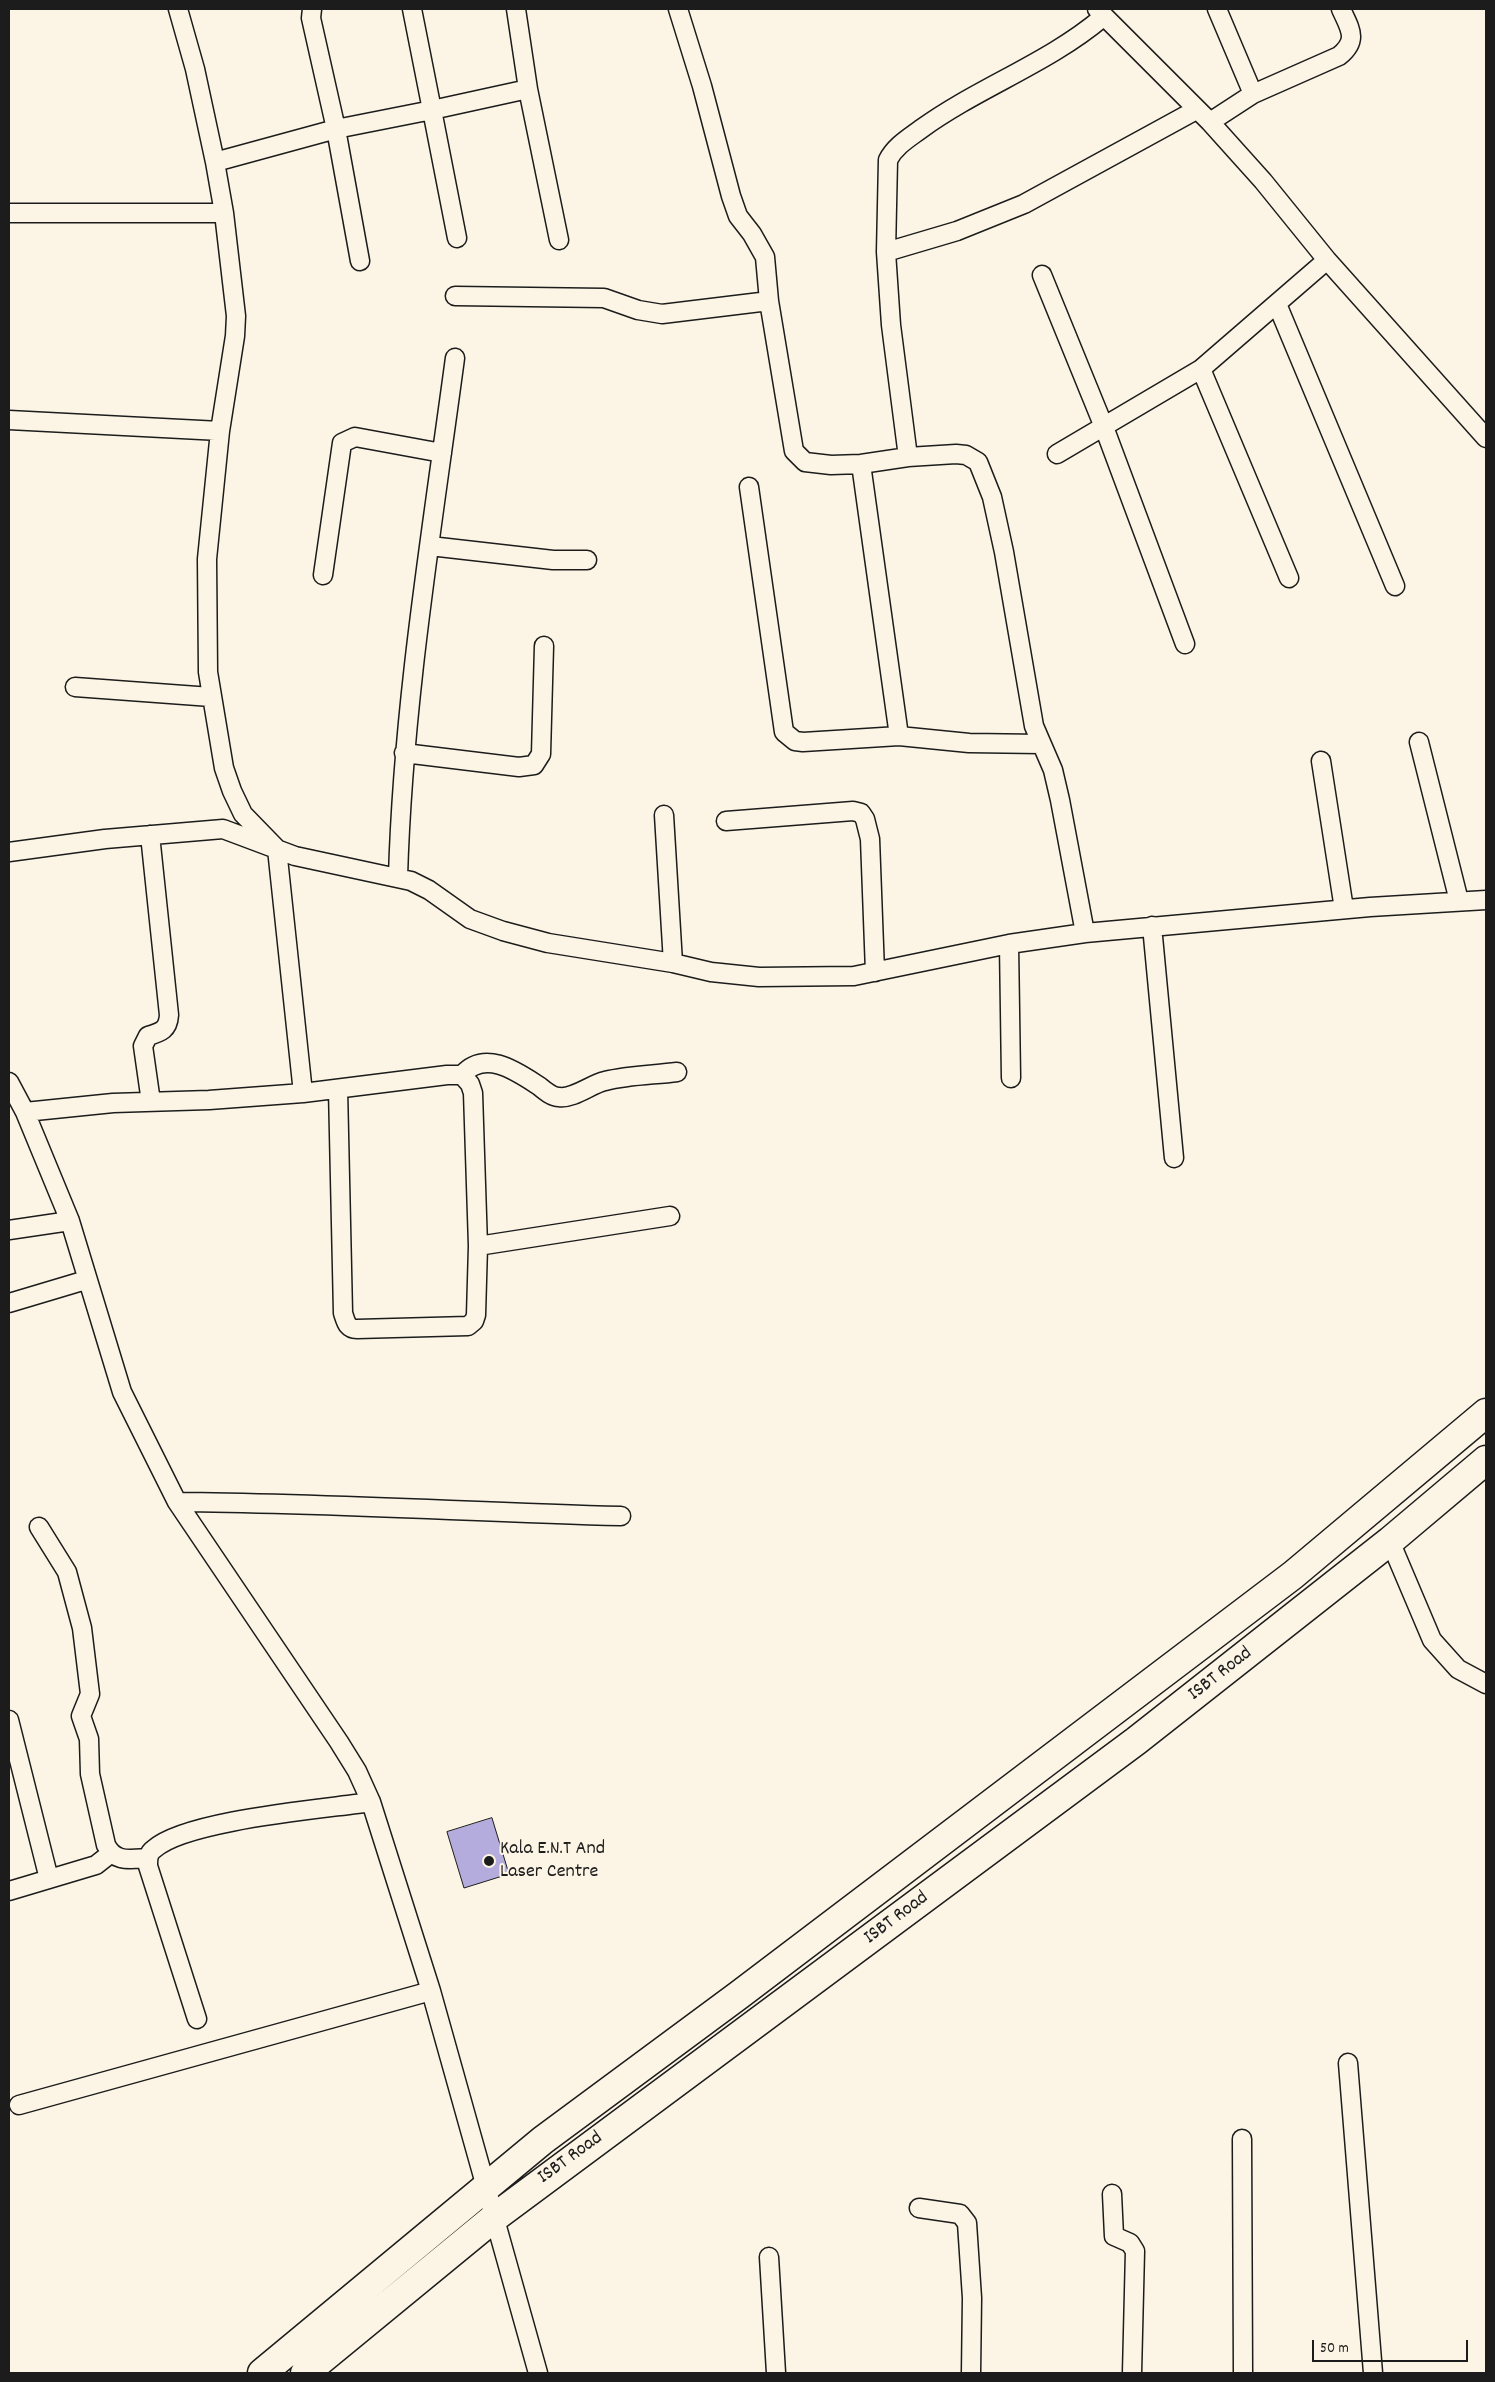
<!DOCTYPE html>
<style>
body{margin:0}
#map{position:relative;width:1495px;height:2382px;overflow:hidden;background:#fcf5e5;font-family:Dekko,sans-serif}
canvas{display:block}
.frame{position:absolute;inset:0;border:10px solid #1c1c1c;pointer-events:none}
.scale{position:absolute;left:1312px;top:2340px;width:156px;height:22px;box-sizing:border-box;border:2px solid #1c1c1c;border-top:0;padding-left:6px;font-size:15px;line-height:18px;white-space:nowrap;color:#1c1c1c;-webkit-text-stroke:4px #fcf5e5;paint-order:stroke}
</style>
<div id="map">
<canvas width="1495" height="2382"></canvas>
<div class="frame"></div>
<div class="scale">50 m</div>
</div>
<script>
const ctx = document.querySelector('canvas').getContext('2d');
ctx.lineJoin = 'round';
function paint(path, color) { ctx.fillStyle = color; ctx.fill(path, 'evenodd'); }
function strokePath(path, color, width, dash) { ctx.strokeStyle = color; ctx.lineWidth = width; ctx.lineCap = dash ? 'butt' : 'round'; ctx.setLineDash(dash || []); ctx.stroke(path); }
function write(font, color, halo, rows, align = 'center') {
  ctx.font = font + ' Dekko,sans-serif'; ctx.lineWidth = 4; ctx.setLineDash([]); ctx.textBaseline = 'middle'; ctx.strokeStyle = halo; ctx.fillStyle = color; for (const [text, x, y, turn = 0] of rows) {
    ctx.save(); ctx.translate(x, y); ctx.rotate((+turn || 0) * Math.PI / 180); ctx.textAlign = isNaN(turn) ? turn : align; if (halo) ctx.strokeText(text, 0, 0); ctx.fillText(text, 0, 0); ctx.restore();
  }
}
const building = new Path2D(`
 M492,1818L509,1874L464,1888L447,1832Z`);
paint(building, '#b4acdd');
strokePath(building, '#1c1c1c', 1);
const minor = new Path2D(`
 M178,9L195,69L215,162
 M312,9L311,18L336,129L360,261
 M412,9L432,110L528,89L559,240
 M516,9L528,89
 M678,9L702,86L731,196L738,216L752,234L765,257L769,301L794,451L805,462L831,465L861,464L908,457L956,454L966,455L978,462L992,497L1004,552L1034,726L1053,770L1060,800L1085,933
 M1097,9L1210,122L1263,181L1327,260L1486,438
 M1217,9L1253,94
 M1210,122L1253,94L1339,56C1359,40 1350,29 1341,9
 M9,213H224
 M886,252L957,231L1024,204L1196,110
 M1042,275L1104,427L1185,644
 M455,296L604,298L638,310L662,314L769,301
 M1277,304L1395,586
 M1201,369L1289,578
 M9,420L220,431
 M1057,454L1201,369L1327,260
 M908,457L891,325L886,252L888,160C895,146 909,138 921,129C979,87 1049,63 1103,17
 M861,464L899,736
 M749,487L784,732L795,741L803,742L899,736L969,743L1041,744
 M430,546L553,560H587
 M323,575L342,443L355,437L442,453
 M75,687L211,697
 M1419,742L1459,901
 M404,753L519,767L534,765L541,754L544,646
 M1321,761L1344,909
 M664,815L673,963
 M726,821L853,811L861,813L865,819L870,839L875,972
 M150,835L169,1015C168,1030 161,1032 148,1036L143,1046L151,1102
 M9,852L105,839L223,829L295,856L411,881L429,890L470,919L503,931L548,943L673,963L711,972L759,977L854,976L1009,944L1085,933L1370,907L1486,900
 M398,877C403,703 432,530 455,358
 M1152,926L1174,1158
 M1009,944L1011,1078
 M462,1075C485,1049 516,1071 539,1086C545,1091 552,1097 559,1097C574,1099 591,1084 605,1081C629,1075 654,1075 677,1072
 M9,1082L25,1112L70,1221L122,1392L177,1502L339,1742L357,1771L371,1802L431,1991L538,2373
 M303,1093L277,849L243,814L232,791L224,768L208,672L207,559L220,431L235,336L236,316L224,213L215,162L336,129L432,110L457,238
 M25,1112L113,1103L209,1100L303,1093L447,1075H462L470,1084L473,1093L478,1246L476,1315L474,1321L468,1326L357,1329C347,1329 346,1322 343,1313L338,1089
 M9,1230L70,1221
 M478,1246L670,1216
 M9,1303L86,1280
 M177,1502C325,1503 473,1512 621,1516
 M39,1527L67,1572L82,1628L90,1694L81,1716L89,1739L90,1774L106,1845C115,1863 130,1859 148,1858
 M1390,1541L1432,1640L1458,1669L1486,1684
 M9,1720L49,1879
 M9,1891L96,1865L110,1854
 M197,2019L148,1866C148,1859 148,1853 154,1849C186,1820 324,1809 371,1802
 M1348,2063L1373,2373
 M19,2105L431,1991
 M1242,2139L1243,2373
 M1112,2194L1114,2236L1130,2243L1135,2251L1132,2373
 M919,2208L960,2214L967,2223L972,2298L971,2373
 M769,2257L776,2373`);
const trunk = new Path2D(`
 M262,2373L543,2140L739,1995L1293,1575L1486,1413
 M305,2373L495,2217L1136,1741L1390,1541L1486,1460`);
strokePath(minor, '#1c1c1c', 21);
strokePath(trunk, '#1c1c1c', 31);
strokePath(minor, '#fcf5e5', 18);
strokePath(trunk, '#fcf5e5', 28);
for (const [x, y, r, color] of [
 [489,1861,6,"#1c1c1c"]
]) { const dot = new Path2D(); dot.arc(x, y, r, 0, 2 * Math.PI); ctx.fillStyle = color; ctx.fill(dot); strokePath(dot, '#fcf5e5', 2); }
write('20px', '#1c1c1c', '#fcf5e5', [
 ["ISBT Road",1221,1675,-38],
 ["ISBT Road",897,1919,-37],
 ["ISBT Road",571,2159,-36]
]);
write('20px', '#1c1c1c', '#fcf5e5', [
 ["Kala E.N.T And",500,1850],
 ["Laser Centre",500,1873]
], 'left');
</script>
